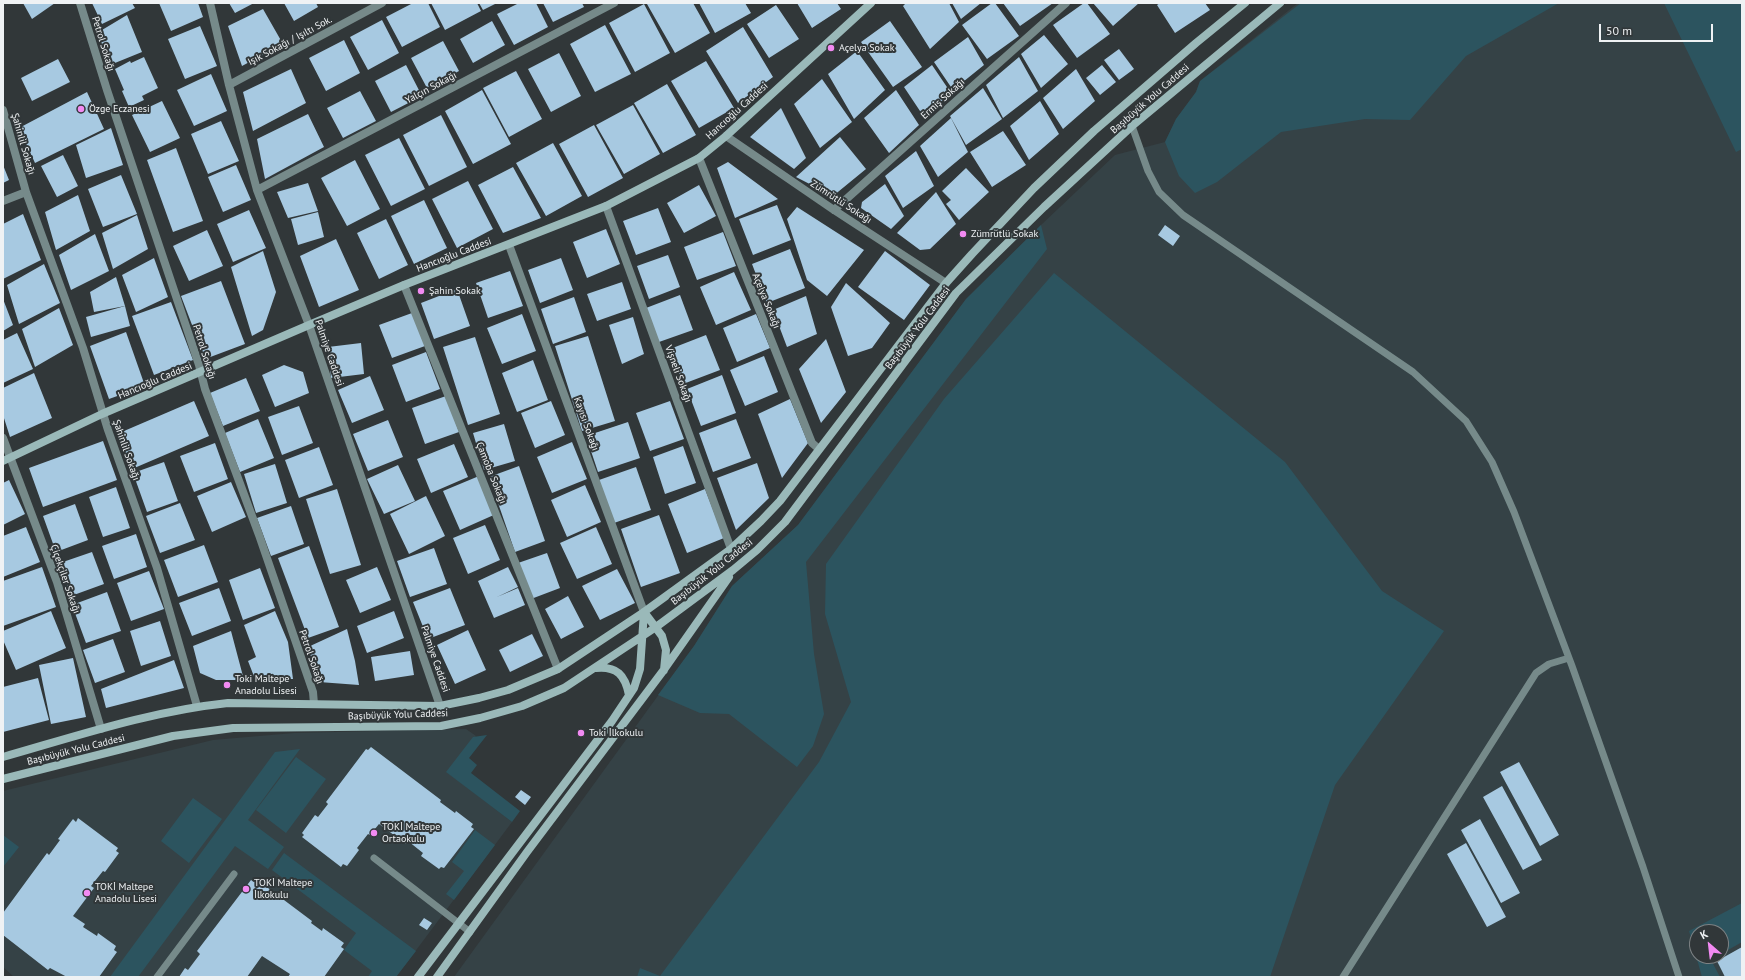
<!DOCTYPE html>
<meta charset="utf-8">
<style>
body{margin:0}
#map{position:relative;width:1745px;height:980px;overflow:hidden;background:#313739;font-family:"PT Sans",sans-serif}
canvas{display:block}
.frame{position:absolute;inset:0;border:4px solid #eff2f4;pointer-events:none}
.north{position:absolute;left:1689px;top:924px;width:40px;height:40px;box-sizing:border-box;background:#313739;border:1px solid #7d8284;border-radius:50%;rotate:332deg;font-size:11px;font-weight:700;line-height:16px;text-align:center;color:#eff2f4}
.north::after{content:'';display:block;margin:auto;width:14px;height:18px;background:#f28af2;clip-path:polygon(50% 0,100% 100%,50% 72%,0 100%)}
.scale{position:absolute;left:1599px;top:24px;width:114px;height:18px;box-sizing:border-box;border:2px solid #eff2f4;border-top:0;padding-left:5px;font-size:12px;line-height:14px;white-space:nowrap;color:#eff2f4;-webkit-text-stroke:3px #313739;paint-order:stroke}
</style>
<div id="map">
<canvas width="1745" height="980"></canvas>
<div class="frame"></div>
<div class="north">K</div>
<div class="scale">50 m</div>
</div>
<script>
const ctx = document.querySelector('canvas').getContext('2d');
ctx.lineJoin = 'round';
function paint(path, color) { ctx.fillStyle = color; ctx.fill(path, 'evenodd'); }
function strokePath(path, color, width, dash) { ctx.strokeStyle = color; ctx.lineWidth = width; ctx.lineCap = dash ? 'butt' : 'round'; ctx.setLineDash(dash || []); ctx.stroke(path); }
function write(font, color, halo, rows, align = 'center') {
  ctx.font = font + ' "PT Sans",sans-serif'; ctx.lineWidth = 4; ctx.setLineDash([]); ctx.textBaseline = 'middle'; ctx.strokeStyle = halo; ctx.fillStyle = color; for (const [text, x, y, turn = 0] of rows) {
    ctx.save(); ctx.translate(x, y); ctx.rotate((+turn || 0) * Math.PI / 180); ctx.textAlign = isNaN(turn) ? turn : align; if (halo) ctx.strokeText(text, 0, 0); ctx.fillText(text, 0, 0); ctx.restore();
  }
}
paint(new Path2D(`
 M1298,3H1742V977H454L694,646L732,586L798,525L966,299L1041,225L1115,155L1165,142L1176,119L1196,92L1200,81ZM1697,932H1721V956H1697Z
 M466,729L476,736L447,772L512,822L396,977H14L3,967V791L213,740L294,733Z`), '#354246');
paint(new Path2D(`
 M1301,3H1559L1466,56L1410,120L1365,119L1281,132L1217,182L1195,193L1179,176L1165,142L1176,119L1196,92L1200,81Z
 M1664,3H1742V149L1736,152Z
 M1041,225L1047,249L806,562L814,654L824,714L813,746L797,767L729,714L700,713L658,695L694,646L732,586L798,525L966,299Z
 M1054,273L1285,462L1382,591L1444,631L1335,785L1270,977H637L640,968L660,976L819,762L851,702L825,614L826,564L944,399Z
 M487,735L469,758L477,765L471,773L520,811L512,822L446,772L473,737Z
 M300,749L248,820L284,847L268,869L235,846L138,977H110L275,752Z
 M296,757L326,779L286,833L256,810Z
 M193,798L222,819L189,863L161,841Z
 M475,830L495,845L454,900L446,894L464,871L452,862Z
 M3,835L19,847L3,867Z
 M284,853L416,951L396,977H368L372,971L344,950L356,933L272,870Z
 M1742,903V942L1721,954V932H1697V956H1718L1711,960L1720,977H1702L1689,931Z`), '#2c545f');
paint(new Path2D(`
 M23,3H55L32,19Z
 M92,3H132L135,8L102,24Z
 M159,3H198L203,17L171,31Z
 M229,3H254L235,13Z
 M284,3H316L318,7L294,21Z
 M413,3H428L440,27L402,47L386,17Z
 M431,3H477L481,11L445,30Z
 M479,3H497L483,10Z
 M519,3H536L548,27L514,45L497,14Z
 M543,3H582L584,7L553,22Z
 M649,3H693L710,33L675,53L647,4Z
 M699,3H745L751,13L715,33Z
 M797,3H837L841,9L812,28Z
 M906,3H949L959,22L930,49L903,6Z
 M952,3H981L961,19Z
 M992,3H995L1019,36L987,59L962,25Z
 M1003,3H1053L1020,26Z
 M1084,3H1087L1110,34L1077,58L1053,25Z
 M1093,3H1139L1113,26Z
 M1160,3H1205L1210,10L1175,33L1157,5Z
 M644,4L670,53L635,72L609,23Z
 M776,5L799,39L769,58L747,24Z
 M263,9L283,44L242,66L228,26Z
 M127,15L142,52L110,65L97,33Z
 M382,20L399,53L368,70L350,37Z
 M492,21L505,45L473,63L460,39Z
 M890,21L922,67L893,87L861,42Z
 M605,25L631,74L595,92L570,44Z
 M200,26L217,66L185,79L168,39Z
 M743,27L773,77L738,103L706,51Z
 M1044,35L1068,64L1041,88L1021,54Z
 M968,37L984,65L953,90L934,62Z
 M344,40L360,73L326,91L309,58Z
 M443,41L459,71L427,88L411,58Z
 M1119,49L1134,69L1119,80L1104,60Z
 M857,51L885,90L854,119L828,74Z
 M559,53L581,96L551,112L528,69Z
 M144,57L158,88L142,96L144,100L129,107L122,91L124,90L115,69L130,61L131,63Z
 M1019,57L1038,91L1003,118L986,85Z
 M58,59L70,82L32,101L21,78Z
 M706,61L734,108L699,128L671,81Z
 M406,65L422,96L391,112L375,81Z
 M932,65L951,93L924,117L904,87Z
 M1102,65L1116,82L1100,95L1086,78Z
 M291,69L306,103L253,131L243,92Z
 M1076,69L1095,101L1063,129L1043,98Z
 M516,71L542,119L509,137L483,88Z
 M211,74L227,111L194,126L177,90Z
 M822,79L852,122L820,148L794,104Z
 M667,84L696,135L663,153L634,103Z
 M983,88L1002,119L966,145L950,116Z
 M482,90L511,144L473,164L445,111Z
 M896,90L919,125L889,153L864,118Z
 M360,91L376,121L343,138L327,108Z
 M87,92L104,129L35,163L19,128Z
 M162,101L180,138L150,152L132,115Z
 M1040,101L1059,134L1029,160L1010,126Z
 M633,105L660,154L624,174L596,125Z
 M781,108L806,158L794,169L750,137Z
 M308,114L324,147L265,179L257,139Z
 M441,115L467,167L429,186L403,135Z
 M951,118L968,152L938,177L920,146Z
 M221,121L239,161L208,174L191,134Z
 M594,125L623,178L588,197L559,144Z
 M111,128L123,165L86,178L76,145Z
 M1003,131L1026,165L992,187L970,152Z
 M840,137L866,169L833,196L796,177Z
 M399,138L425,189L391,206L365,155Z
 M553,143L582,196L546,216L516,163Z
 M176,148L203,221L173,232L147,160Z
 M916,151L934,186L903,208L885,176Z
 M63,155L78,186L57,197L41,166Z
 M355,160L380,209L347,226L321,178Z
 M728,162L778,199L735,218L717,168Z
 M3,165L9,180L3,183Z
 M236,165L251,200L223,212L208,177Z
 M513,167L541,218L503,233L478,185Z
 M966,168L989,192L959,220L946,204L951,200L942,191Z
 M121,175L137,214L103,227L88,189Z
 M468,181L493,229L457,248L432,199Z
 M308,183L318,211L288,218L277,192Z
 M885,184L904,216L891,229L861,208L862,202Z
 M699,185L716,216L684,233L667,203Z
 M936,192L956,224L930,249L920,250L897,233Z
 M78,195L90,231L56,250L45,212Z
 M424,200L447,248L414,264L391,216Z
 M777,205L791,240L753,255L739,219Z
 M797,207L864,250L827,296L807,280L787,219Z
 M658,208L671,242L636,255L623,221Z
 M249,210L266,248L233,262L217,224Z
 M318,212L324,237L298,245L291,219Z
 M23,214L41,260L3,279V224Z
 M137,215L148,249L113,269L102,233Z
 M386,219L408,265L379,279L357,233Z
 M1165,225L1180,236L1173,246L1158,235Z
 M606,229L620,264L587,278L573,242Z
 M207,230L223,266L189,281L173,246Z
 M723,232L736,266L697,280L684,247Z
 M95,234L109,271L71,290L59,255Z
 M336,239L359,290L319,307L300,256Z
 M790,249L805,288L767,303L752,264Z
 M263,251L276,292L263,330L252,336L231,267Z
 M885,251L930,285L904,320L858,287Z
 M668,255L680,287L649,299L637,266Z
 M154,258L168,297L136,312L122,275Z
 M561,258L573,290L540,303L528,270Z
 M44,264L60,303L19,324L7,285Z
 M510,271L523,306L488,318L476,283Z
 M734,272L751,310L716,325L700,287Z
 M116,277L125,306L94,312L90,292Z
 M221,281L245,344L205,359L181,296Z
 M622,282L631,309L597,321L587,294Z
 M846,283L890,323L872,348L848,356L831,307Z
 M457,289L470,326L434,339L421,303Z
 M680,295L693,330L659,342L646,308Z
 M806,296L817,334L787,347L773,310Z
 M574,297L586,332L553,344L541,309Z
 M3,299L13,325L3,331Z
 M171,302L193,360L154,375L132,316Z
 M125,306L130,326L91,337L86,317Z
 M59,308L73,345L35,367L22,329Z
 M412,313L425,346L392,358L379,325Z
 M522,314L536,351L502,364L487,328Z
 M756,314L770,348L737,362L723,328Z
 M633,317L644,354L622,364L609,325Z
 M126,332L145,386L109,399L90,346Z
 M17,333L33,369L3,383V340Z
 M706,335L720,370L683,384L670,349Z
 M588,336L615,421L582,431L555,346Z
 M475,337L500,414L468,425L443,347Z
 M826,339L846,392L821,423L799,369Z
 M361,343L364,374L331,378L328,347Z
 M426,352L440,389L406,402L392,365Z
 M764,356L778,392L745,406L730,370Z
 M533,360L548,400L517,412L502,373Z
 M284,365L303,372L309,393L275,407L262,375Z
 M34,373L52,418L10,437L3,415V388Z
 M722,375L736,413L701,426L687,389Z
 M370,376L384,410L352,423L338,390Z
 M246,378L260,411L223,426L210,393Z
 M446,396L459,432L425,444L412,408Z
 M790,399L808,443L782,478L758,414Z
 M194,401L209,436L132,469L117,434Z
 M551,401L565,435L535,448L521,413Z
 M670,401L684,439L650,451L636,413Z
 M299,406L313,443L282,455L268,417Z
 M258,419L274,458L240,472L225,433Z
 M736,419L751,458L713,472L699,433Z
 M388,420L403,457L368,471L353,434Z
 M628,422L640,458L598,472L586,436Z
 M504,424L515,461L484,470L473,433Z
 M103,441L117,480L43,507L29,468Z
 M572,442L587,479L552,493L537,457Z
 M215,443L228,479L194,492L180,456Z
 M454,444L468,477L431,493L417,459Z
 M683,446L696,483L665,494L653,457Z
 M319,447L333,485L299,498L285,460Z
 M164,462L178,501L147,512L133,473Z
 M757,463L769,498L736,530L717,478Z
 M275,464L287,503L256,513L244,474Z
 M398,465L415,501L384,514L367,479Z
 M519,466L545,541L515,552L489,477Z
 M636,467L651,510L614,523L599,480Z
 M479,476L496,514L460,530L443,491Z
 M9,480L25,514L3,525V483Z
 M231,482L246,517L212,532L197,496Z
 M585,485L601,522L567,537L551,500Z
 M116,487L130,528L103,537L89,497Z
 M337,489L361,565L330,574L306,499Z
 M705,489L724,538L687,553L668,504Z
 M426,496L445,536L409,554L390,514Z
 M180,503L195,540L160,553L146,516Z
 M75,504L88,540L56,552L43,516Z
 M291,506L304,544L271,556L257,518Z
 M659,515L680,573L641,587L621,529Z
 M485,525L500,560L468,574L453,538Z
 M26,527L40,562L3,577V536Z
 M596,527L612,564L577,579L560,543Z
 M136,534L147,567L114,579L102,546Z
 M204,545L218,582L178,597L164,560Z
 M309,546L339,627L308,638L278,558Z
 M434,548L447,584L410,597L397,561Z
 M92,552L104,584L71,596L60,563Z
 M547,553L560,588L531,599L518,563Z
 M42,567L56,607L3,626V581Z
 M377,567L391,600L360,613L346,580Z
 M508,567L518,587L497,597L518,588L525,605L494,618L478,581Z
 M260,568L275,608L243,620L229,580Z
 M617,569L635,603L600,620L582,586Z
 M149,571L164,609L131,621L117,583Z
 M219,588L231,621L192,636L179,603Z
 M450,588L465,625L428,639L413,602Z
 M107,592L121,631L86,643L72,605Z
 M568,596L584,627L561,639L545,609Z
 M51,611L66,648L16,670L3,640V631Z
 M275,611L288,642L293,679H255L248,661L256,657L244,625Z
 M394,611L404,638L367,653L357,626Z
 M160,621L171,656L141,666L130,631Z
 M347,629L355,661L359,685L319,682L308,647Z
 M468,630L486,670L455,684L437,645Z
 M231,631L244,680H216L200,673L193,646Z
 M532,634L543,656L510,672L499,650Z
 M113,639L125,672L95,683L83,650Z
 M410,651L414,675L375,681L371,657Z
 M73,658L86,717L51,724L39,665Z
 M174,660L184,688L106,708L101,689Z
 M38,678L49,720L3,732V687Z
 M371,747L441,800L440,802L455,813L456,811L473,824L471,827L474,829L444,868L441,867L439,869L421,856L423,853L408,841L406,844L379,824L370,835L368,834L357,848L359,850L347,866L343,864L341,867L302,837L304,835L302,833L315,815L318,817L328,804L326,802L366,749L368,750Z
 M1519,762L1559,835L1540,846L1500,772Z
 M1502,786L1542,860L1523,870L1483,797Z
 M521,790L531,797L525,805L515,797Z
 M78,818L118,848L116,851L119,853L105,872L103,871L91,886L94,888L73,916L85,924L83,927L97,936L98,933L116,946L114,950L117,952L99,977H67L50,968L48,970L3,935V913L47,853L49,855L60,840L58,839L73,819L76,822Z
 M1480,819L1520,893L1501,903L1461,830Z
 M1466,843L1506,917L1487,927L1447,854Z
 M256,879L312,921L311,923L322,931L323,928L344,943L341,947L344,949L324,977H288L290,974L262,956L247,977H179L185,968L188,970L200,954L197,951L251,880L254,882Z
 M424,918L432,923L427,930L419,925Z
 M1742,947V977H1725L1717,961Z`), '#a7c9e1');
strokePath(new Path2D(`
 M1132,126L1148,171L1159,192L1183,215L1413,372L1466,421L1492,462L1514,512L1572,666L1643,867L1679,977
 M374,858L470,932
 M157,977L234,874
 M1343,977L1536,673L1549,664L1569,658`), '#768a8a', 7);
strokePath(new Path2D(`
 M80,3L107,90L199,365L205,389L259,535L313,692L314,704
 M210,3L229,85L257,190L309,325L440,706
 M229,85L382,3
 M3,110L26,192L83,348L108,430L157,568L197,706
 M726,136L834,210L946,283
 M699,158L812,443L819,449
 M257,190L614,3
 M3,201L26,192
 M606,206L731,549
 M834,210L1066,3
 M509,245L644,612
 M404,285L558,669
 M3,438L57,582L101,729`), '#768a8a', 8);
strokePath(new Path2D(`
 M3,461L102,414L309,325L404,285L606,206L699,158L726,136L871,3
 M644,612L662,636L666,650L664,670
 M596,668C617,666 625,675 629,695
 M3,757C77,736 151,711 228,703L440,706L479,698L508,690L558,669L644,612L731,549L761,521L780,501L946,283L972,254L1034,188L1094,131L1196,43L1245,3
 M3,779L173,736L233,728L441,726L480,718L522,706L564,688L656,627L733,570L757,550L785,522L956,293L1044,207L1132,126L1280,3
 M418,977L612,721L634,688L640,669L644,612
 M437,977L527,852L663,671L729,577`), '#9ab9b9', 8);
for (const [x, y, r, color] of [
 [831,48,4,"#f28af2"],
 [81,109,4,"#f28af2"],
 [963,234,4,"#f28af2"],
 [421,291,4,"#f28af2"],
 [227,685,4,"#f28af2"],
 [581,733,4,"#f28af2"],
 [374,833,4,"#f28af2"],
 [246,889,4,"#f28af2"],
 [87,893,4,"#f28af2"]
]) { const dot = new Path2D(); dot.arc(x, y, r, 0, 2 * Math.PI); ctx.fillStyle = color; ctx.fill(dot); strokePath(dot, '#313739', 1.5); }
write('10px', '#eff2f4', '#313739', [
 ["Işık Sokağı / Işıltı Sok.",290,41,-28],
 ["Petrol Sokağı",103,44,73],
 ["Yalçın Sokağı",431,88,-28],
 ["Ermiş Sokağı",943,99,-42],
 ["Başıbüyük Yolu Caddesi",1150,99,-41],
 ["Hancıoğlu Caddesi",737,111,-42],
 ["Şahinlil Sokağı",23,144,74],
 ["Zümrütlü Sokağı",841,202,33],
 ["Hancıoğlu Caddesi",454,255,-21],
 ["Açelya Sokağı",766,301,68],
 ["Başıbüyük Yolu Caddesi",918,328,-53],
 ["Petrol Sokağı",204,352,73],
 ["Palmiye Caddesi",329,353,71],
 ["Vişneli Sokağı",678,374,70],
 ["Hancıoğlu Caddesi",155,381,-23],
 ["Kayısı Sokağı",586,424,70],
 ["Şahinlil Sokağı",126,450,71],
 ["Çamoba Sokağı",491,473,68],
 ["Başıbüyük Yolu Caddesi",712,572,-38],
 ["Çiçekçiler Sokağı",65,579,71],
 ["Petrol Sokağı",311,657,71],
 ["Palmiye Caddesi",435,659,71],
 ["Başıbüyük Yolu Caddesi",398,715,-2],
 ["Başıbüyük Yolu Caddesi",76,750,-14]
]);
write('10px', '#eff2f4', '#313739', [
 ["Açelya Sokak",839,48],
 ["Özge Eczanesi",89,109],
 ["Zümrütlü Sokak",971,234],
 ["Şahin Sokak",429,291],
 ["Toki Maltepe",235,679],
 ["Anadolu Lisesi",235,691],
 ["Toki İlkokulu",589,733],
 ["TOKİ Maltepe",382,827],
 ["Ortaokulu",382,839],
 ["TOKİ Maltepe",254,883],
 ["İlkokulu",254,895],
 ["TOKİ Maltepe",95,887],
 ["Anadolu Lisesi",95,899]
], 'left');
</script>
